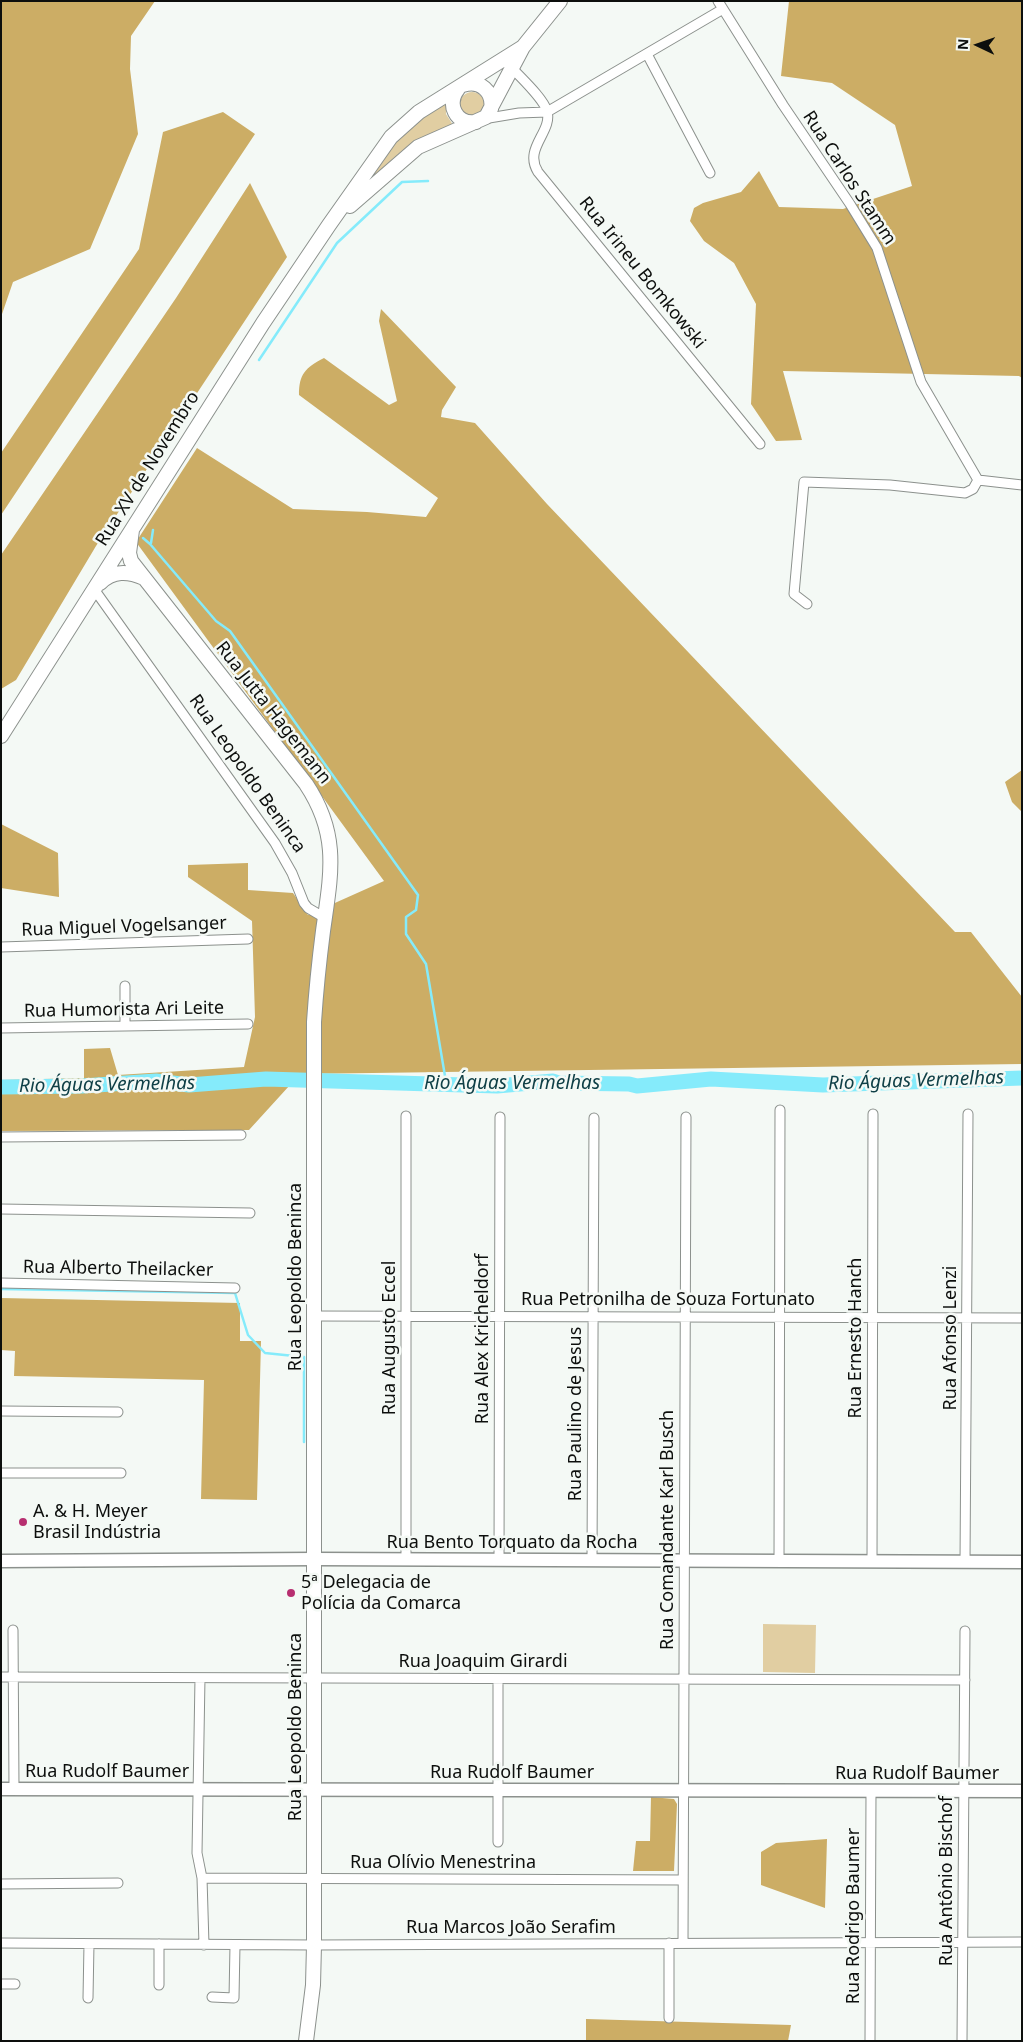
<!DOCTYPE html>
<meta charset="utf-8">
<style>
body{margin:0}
#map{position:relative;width:1023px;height:2042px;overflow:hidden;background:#f4f9f5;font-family:"Noto Sans",sans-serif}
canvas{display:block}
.frame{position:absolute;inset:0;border:2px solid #0d0f0d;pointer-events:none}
.north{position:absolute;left:953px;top:20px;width:50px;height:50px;-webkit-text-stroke:4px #f4f9f5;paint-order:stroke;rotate:273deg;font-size:14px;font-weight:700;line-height:20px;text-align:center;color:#0d0f0d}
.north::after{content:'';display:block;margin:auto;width:18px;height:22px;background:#0d0f0d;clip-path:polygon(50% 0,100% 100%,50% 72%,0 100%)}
</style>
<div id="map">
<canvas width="1023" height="2042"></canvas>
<div class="frame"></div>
<div class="north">N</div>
</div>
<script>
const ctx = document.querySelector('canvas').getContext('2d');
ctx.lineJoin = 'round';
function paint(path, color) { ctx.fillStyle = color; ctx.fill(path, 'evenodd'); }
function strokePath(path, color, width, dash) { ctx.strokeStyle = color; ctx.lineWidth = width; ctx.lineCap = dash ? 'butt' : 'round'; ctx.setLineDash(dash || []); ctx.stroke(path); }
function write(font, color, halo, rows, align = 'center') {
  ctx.font = font + ' "Noto Sans",sans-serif'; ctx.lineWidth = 5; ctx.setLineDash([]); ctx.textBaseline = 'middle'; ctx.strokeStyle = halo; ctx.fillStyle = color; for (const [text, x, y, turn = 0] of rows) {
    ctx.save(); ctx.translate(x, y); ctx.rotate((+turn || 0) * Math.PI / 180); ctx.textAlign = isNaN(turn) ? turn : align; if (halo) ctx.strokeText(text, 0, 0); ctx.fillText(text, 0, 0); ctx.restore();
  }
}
paint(new Path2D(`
 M460 104a12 12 0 1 1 24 0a12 12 0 1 1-24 0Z
 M447,101L446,114L453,125L364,186L390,146L408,126Z
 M763,1624L816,1625L815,1673L763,1672Z`), '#e1cea2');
paint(new Path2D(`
 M1,1H155L131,36L130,69L138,134L90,249L13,282L1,317Z
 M789,1H1022V378L1019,376L783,371L802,440L776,441L751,404L756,304L734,263L704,241L690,221L694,208L703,203L741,192L759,171L779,207L843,209L912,186L895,125L832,83L781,76Z
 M223,112L255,134L1,515V453L139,249L163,132Z
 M250,183L287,257L96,546L16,680L1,689V555L176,298Z
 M381,309L456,387L442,410L441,417L475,423L547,504L955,932H971L1022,997V1064L300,1074L249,1130L1,1131V1080L84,1078V1049L110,1048L118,1075L244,1067L255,1017L252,921L188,877V865L248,863V890L293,893L308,915L384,881L136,542L197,448L293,509L367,512L426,517L438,498L299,395C299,374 305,368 324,358L389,405L397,401L379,321Z
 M1022,770V812L1012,802L1005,782Z
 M1,824L58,853L59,897L1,888Z
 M1,1298L240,1303V1341H261L257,1500L201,1499L204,1380L14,1376L15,1351L1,1350Z
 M651,1797L674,1799L677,1804L674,1871H633L636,1841H650Z
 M827,1839L825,1908L761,1885V1852L776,1843Z
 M586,2019L791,2025L788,2041H586Z`), '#ccad65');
strokePath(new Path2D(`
 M259,360L337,243L402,182L428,181
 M143,538L150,544L216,621L230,631L418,895L416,910L406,917V934L426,964L445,1076L450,1084
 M151,543L153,530
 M1,1289L235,1293L248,1335L265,1353L304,1357V1442`), '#85ebfb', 2.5);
strokePath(new Path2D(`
 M1,1087L82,1086L156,1081L189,1085L266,1079L497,1086L553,1081L559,1083L629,1084L637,1086L711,1079L823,1085L1022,1078`), '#85ebfb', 15);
const street = new Path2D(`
 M718,1L783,105L850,204L877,248L921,382L978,480L973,489L965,493L890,485L804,482L794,594L807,604
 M647,54L710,173
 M512,68C522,79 543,98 547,111C553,132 523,148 538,172L760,444
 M483,119L519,113L547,112L723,9
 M978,480L1022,485
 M94,589L275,843L292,873L304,903L308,908L325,918
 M1,947L248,939
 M125,986V1026
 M1,1028L248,1024
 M406,1116V1560
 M1,1137L241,1135
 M1,1209L250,1213
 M1,1283L235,1288
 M314,1316L1022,1318
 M1,1411L118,1412
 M1,1473H121
 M499,1560L500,1117
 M592,1560L594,1118
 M779,1561L780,1110
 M872,1562L873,1114
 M965,1562L968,1114
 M13,1630L14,1789
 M1,1677L965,1680
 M200,1678L197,1853L202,1878L204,1945
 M498,1842V1679
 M202,1878L683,1880
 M1,1884L118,1883
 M1,1943L314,1945L1022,1942
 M683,1943L686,1117
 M1,1984H15
 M159,1985V1944
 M212,1997L234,1998L235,1945
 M88,1998L89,1944
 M669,2018V1943
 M870,2041L871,1791
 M962,2041L965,1631`);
const secondary = new Path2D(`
 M1,1561L315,1559L1022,1562
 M1,1789L1022,1791`);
const primary = new Path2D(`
 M463,85C480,79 494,92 491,109
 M458,89C446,104 456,125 476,122
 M350,206L418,147L486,117L523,47L560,1
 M132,530L129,553L131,561L306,784C340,835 331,874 323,931C319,962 316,992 314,1022V1945L313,1985L306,2041
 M100,583C113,570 128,571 144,578
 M1,736L263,323L329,225L391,137L419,112L523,47`);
strokePath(street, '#8c918d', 11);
strokePath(secondary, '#8c918d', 15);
strokePath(primary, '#8c918d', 16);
strokePath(street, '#fff', 9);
strokePath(secondary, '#fff', 12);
strokePath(primary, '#fff', 14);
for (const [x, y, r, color] of [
 [23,1522,5,"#b72f70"],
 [291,1593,5,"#b72f70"]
]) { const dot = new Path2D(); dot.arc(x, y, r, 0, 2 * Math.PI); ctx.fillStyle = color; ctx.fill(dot); strokePath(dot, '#f4f9f5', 2); }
write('18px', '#0d0f0d', '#f4f9f5', [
 ["Rua Carlos Stamm",849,178,57],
 ["Rua Irineu Bomkowski",642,273,51],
 ["Rua XV de Novembro",148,469,-58],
 ["Rua Jutta Hagemann",273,713,52],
 ["Rua Leopoldo Beninca",247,774,55],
 ["Rua Miguel Vogelsanger",124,927,-2],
 ["Rua Humorista Ari Leite",124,1010,-1],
 ["Rua Alberto Theilacker",118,1269,1],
 ["Rua Leopoldo Beninca",296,1277,-90],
 ["Rua Petronilha de Souza Fortunato",668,1300],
 ["Rua Augusto Eccel",390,1338,-90],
 ["Rua Ernesto Hanch",856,1338,-90],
 ["Rua Afonso Lenzi",951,1338,-90],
 ["Rua Alex Kricheldorf",483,1339,-90],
 ["Rua Paulino de Jesus",576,1414,-90],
 ["Rua Comandante Karl Busch",668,1530,-90],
 ["Rua Bento Torquato da Rocha",512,1543],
 ["Rua Joaquim Girardi",483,1662],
 ["Rua Leopoldo Beninca",296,1727,-90],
 ["Rua Rudolf Baumer",107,1772],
 ["Rua Rudolf Baumer",512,1773],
 ["Rua Rudolf Baumer",917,1774],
 ["Rua Olívio Menestrina",443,1863],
 ["Rua Antônio Bischof",947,1881,-90],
 ["Rua Rodrigo Baumer",854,1916,-90],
 ["Rua Marcos João Serafim",511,1928]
]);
write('18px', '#0d0f0d', '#f4f9f5', [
 ["A. & H. Meyer",33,1512],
 ["Brasil Indústria",33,1533],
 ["5ª Delegacia de",301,1583],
 ["Polícia da Comarca",301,1604]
], 'left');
write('italic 19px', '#104047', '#f4f9f5', [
 ["Rio Águas Vermelhas",916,1081,-2],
 ["Rio Águas Vermelhas",512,1084],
 ["Rio Águas Vermelhas",107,1085,-1]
]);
</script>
